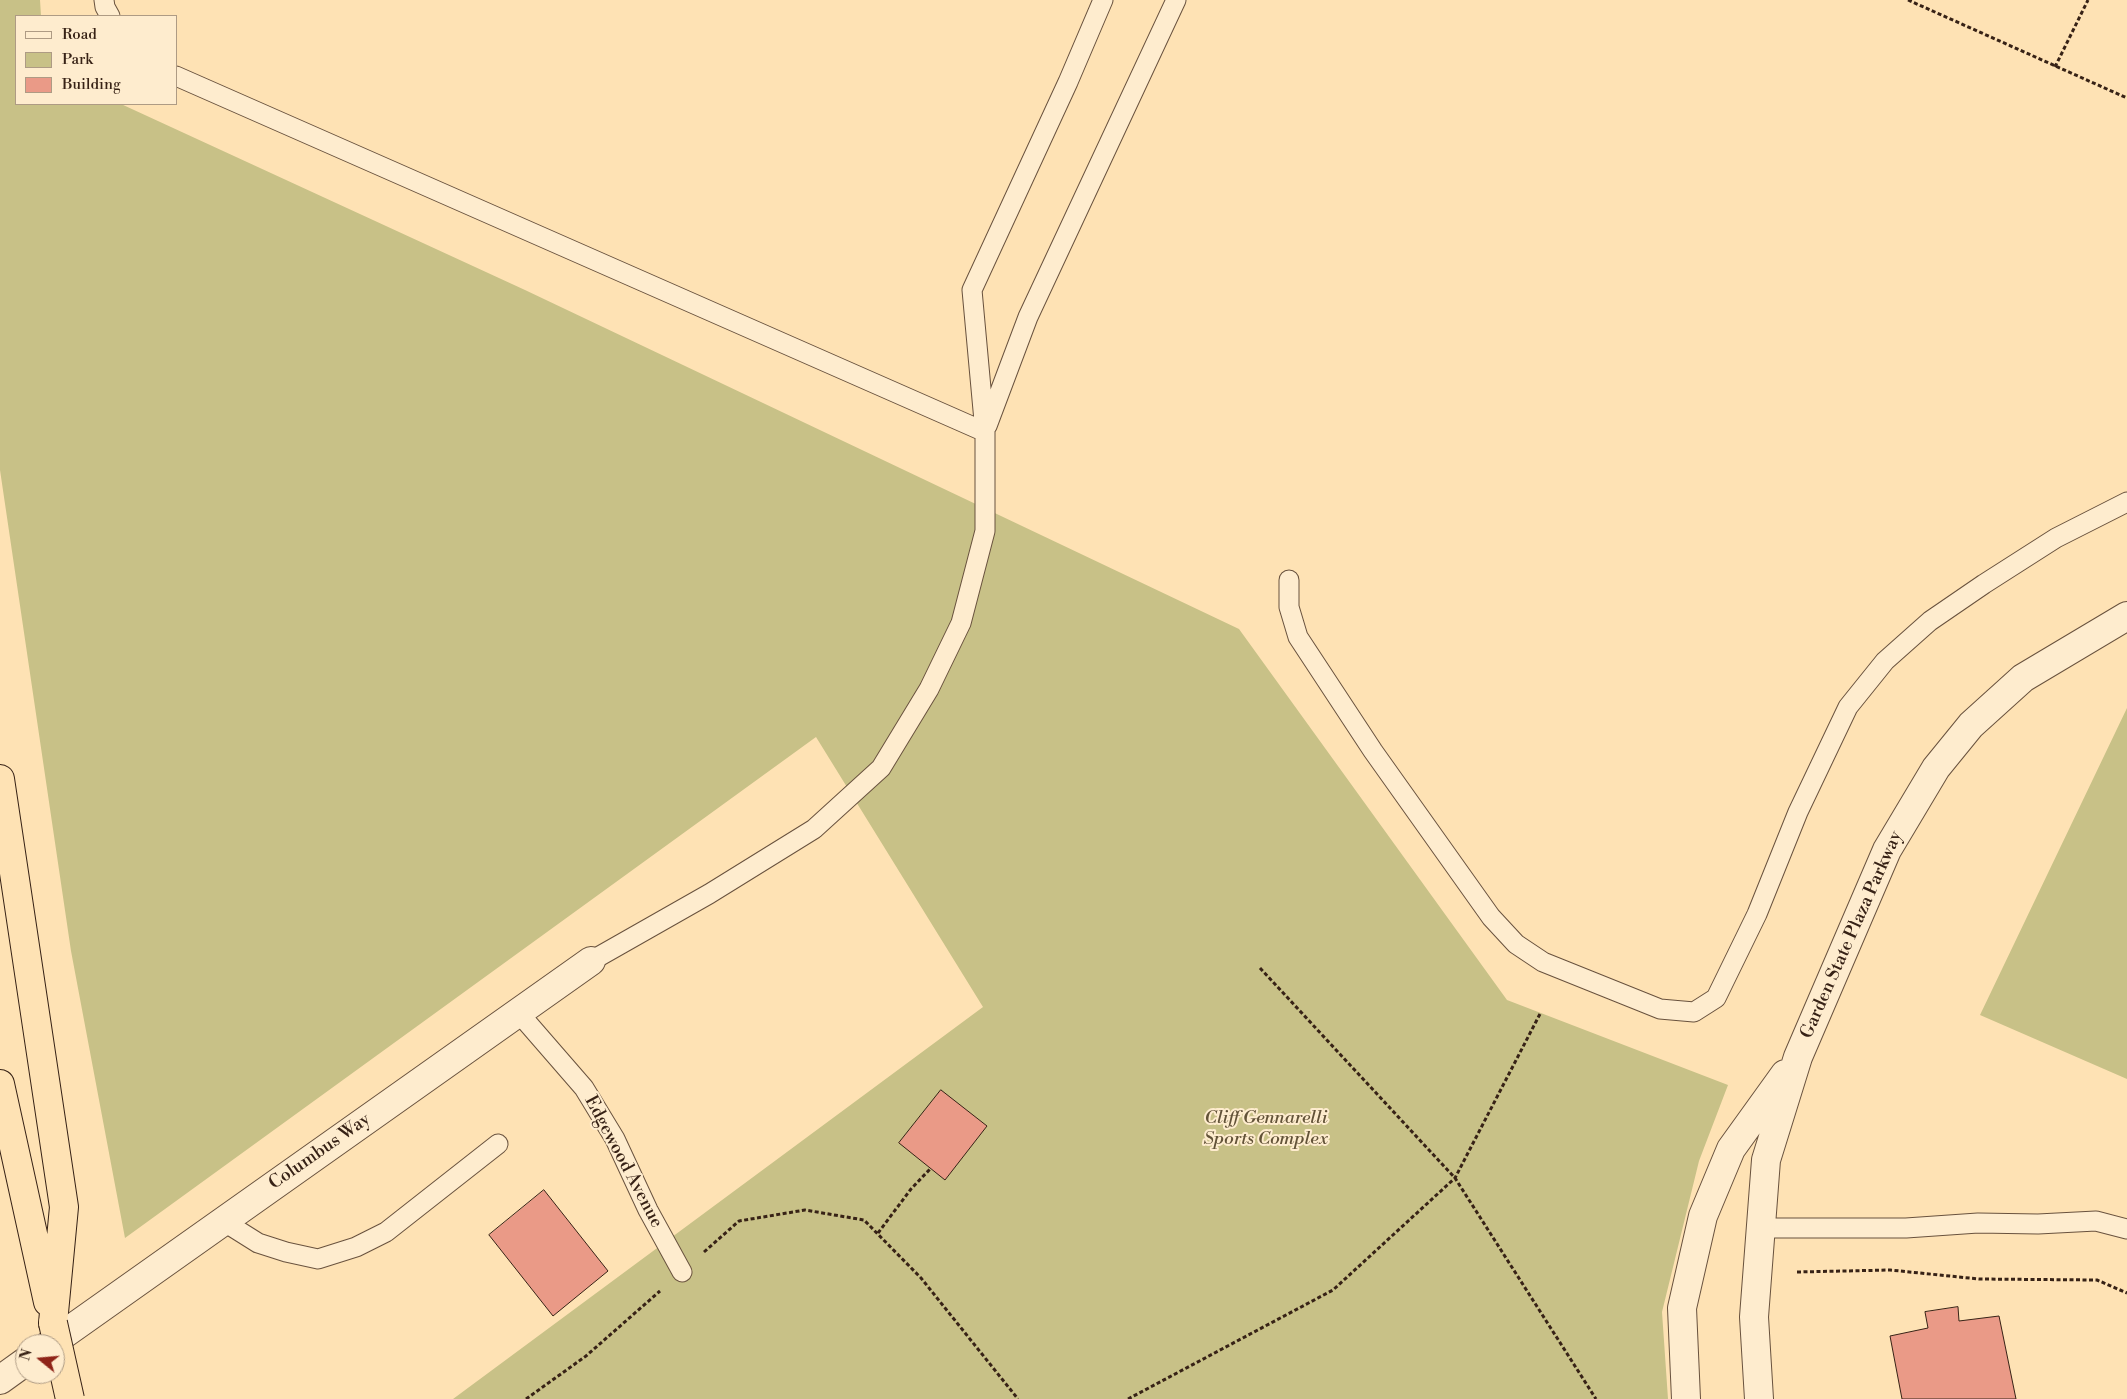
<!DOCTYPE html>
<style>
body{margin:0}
#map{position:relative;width:2127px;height:1399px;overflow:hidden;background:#fee2b4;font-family:"Libre Bodoni",serif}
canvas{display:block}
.legend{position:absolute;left:15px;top:15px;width:162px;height:90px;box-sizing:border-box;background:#feecce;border:1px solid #ae9b84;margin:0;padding:6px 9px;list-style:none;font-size:15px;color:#372216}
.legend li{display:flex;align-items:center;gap:10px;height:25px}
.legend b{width:25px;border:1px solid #ae9b84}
.north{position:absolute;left:15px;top:1334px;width:50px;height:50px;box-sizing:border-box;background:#feecce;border:1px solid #ae9b84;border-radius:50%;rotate:287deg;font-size:14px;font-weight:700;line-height:20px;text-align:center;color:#372216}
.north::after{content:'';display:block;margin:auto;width:18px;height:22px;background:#8f2418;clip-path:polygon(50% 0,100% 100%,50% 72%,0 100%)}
</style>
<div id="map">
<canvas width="2127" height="1399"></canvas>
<ul class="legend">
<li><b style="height:6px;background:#feecce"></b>Road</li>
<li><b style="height:14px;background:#c8c187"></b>Park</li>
<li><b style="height:14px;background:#ea9a87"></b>Building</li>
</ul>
<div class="north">N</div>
</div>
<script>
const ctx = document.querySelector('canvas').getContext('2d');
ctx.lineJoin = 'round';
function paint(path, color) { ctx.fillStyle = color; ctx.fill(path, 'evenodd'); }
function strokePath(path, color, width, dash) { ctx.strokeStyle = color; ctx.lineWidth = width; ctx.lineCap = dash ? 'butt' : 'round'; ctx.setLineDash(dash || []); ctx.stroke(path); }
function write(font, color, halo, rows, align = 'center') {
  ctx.font = font + ' "Libre Bodoni",serif'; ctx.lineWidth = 4; ctx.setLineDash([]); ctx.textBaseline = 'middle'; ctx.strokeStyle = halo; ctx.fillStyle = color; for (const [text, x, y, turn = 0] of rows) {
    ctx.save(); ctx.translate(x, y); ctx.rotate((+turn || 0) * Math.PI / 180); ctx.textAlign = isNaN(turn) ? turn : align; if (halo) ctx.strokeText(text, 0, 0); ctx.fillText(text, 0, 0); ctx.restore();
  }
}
paint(new Path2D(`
 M0,0H40L41,16H16V104H121L525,290L1239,629L1507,1000L1728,1085L1699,1161L1662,1312L1668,1399H453L983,1007L816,737L125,1238L71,951L0,470Z
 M2127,708V1079L1980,1015Z`), '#c8c187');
const building = new Path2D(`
 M941,1090L987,1126L945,1180L899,1143Z
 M544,1190L608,1271L553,1316L489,1235Z
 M1958,1307L1959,1321L1999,1316L2016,1399H1902L1890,1336L1928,1328L1925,1312Z`);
paint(building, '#ea9a87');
strokePath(building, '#372216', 1);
const lane = new Path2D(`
 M104,0L105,7L110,16
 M176,76L985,432
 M987,426L1028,317L1176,0
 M1289,580V607L1298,637L1373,751L1491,917L1516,944L1543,962L1660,1009L1694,1012L1716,998L1757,914L1798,812L1848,707L1885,661L1930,621L1984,584L2056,538L2127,502
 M591,961L709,894L814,829L881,768L929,689L961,623L985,531V432L972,290L1068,82L1103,0
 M518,1012L584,1088L615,1139L648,1210L682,1272
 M223,1221L258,1243L286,1252L318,1259L356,1247L386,1232L498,1144
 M1760,1228H1906L1978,1223L2038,1224L2096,1221L2127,1229`);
const street = new Path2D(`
 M50,1344L591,961
 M0,1380L25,1362
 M1686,1399L1682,1308L1703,1216L1731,1149L1785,1074
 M1759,1399L1754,1317L1766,1160L1798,1057L1887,850L1936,768L1971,725L2023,678L2127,616`);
const highway = new Path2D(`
 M0,779L64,1207L53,1323
 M0,1084L48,1302`);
strokePath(lane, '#69523e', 21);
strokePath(street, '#69523e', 30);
strokePath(highway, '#372216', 30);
strokePath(new Path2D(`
 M1908,0L2127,98
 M2055,67L2088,0
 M1260,968L1455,1178L1596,1399
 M878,1233L911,1189L931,1168
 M704,1252L739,1221L805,1210L864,1220L921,1278L1018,1399
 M1797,1272L1890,1270L1979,1279L2097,1280L2127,1293
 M526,1399L586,1356L660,1291
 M1128,1399L1333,1290L1455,1178L1541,1012`), '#372216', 3, [4, 2.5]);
strokePath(lane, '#feecce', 19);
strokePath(street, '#feecce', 28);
strokePath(highway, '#fee2b4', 28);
const highwayBridge = new Path2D(`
 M53,1323L70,1399`);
strokePath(highwayBridge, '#372216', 30, []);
strokePath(highwayBridge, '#fee2b4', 28);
write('18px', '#372216', '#feecce', [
 ["Garden State Plaza Parkway",1852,935,-66],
 ["Columbus Way",320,1152,-35],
 ["Edgewood Avenue",623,1162,62]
]);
write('italic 18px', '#625238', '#feecce', [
 ["Cliff Gennarelli",1266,1119],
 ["Sports Complex",1266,1140]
]);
</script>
